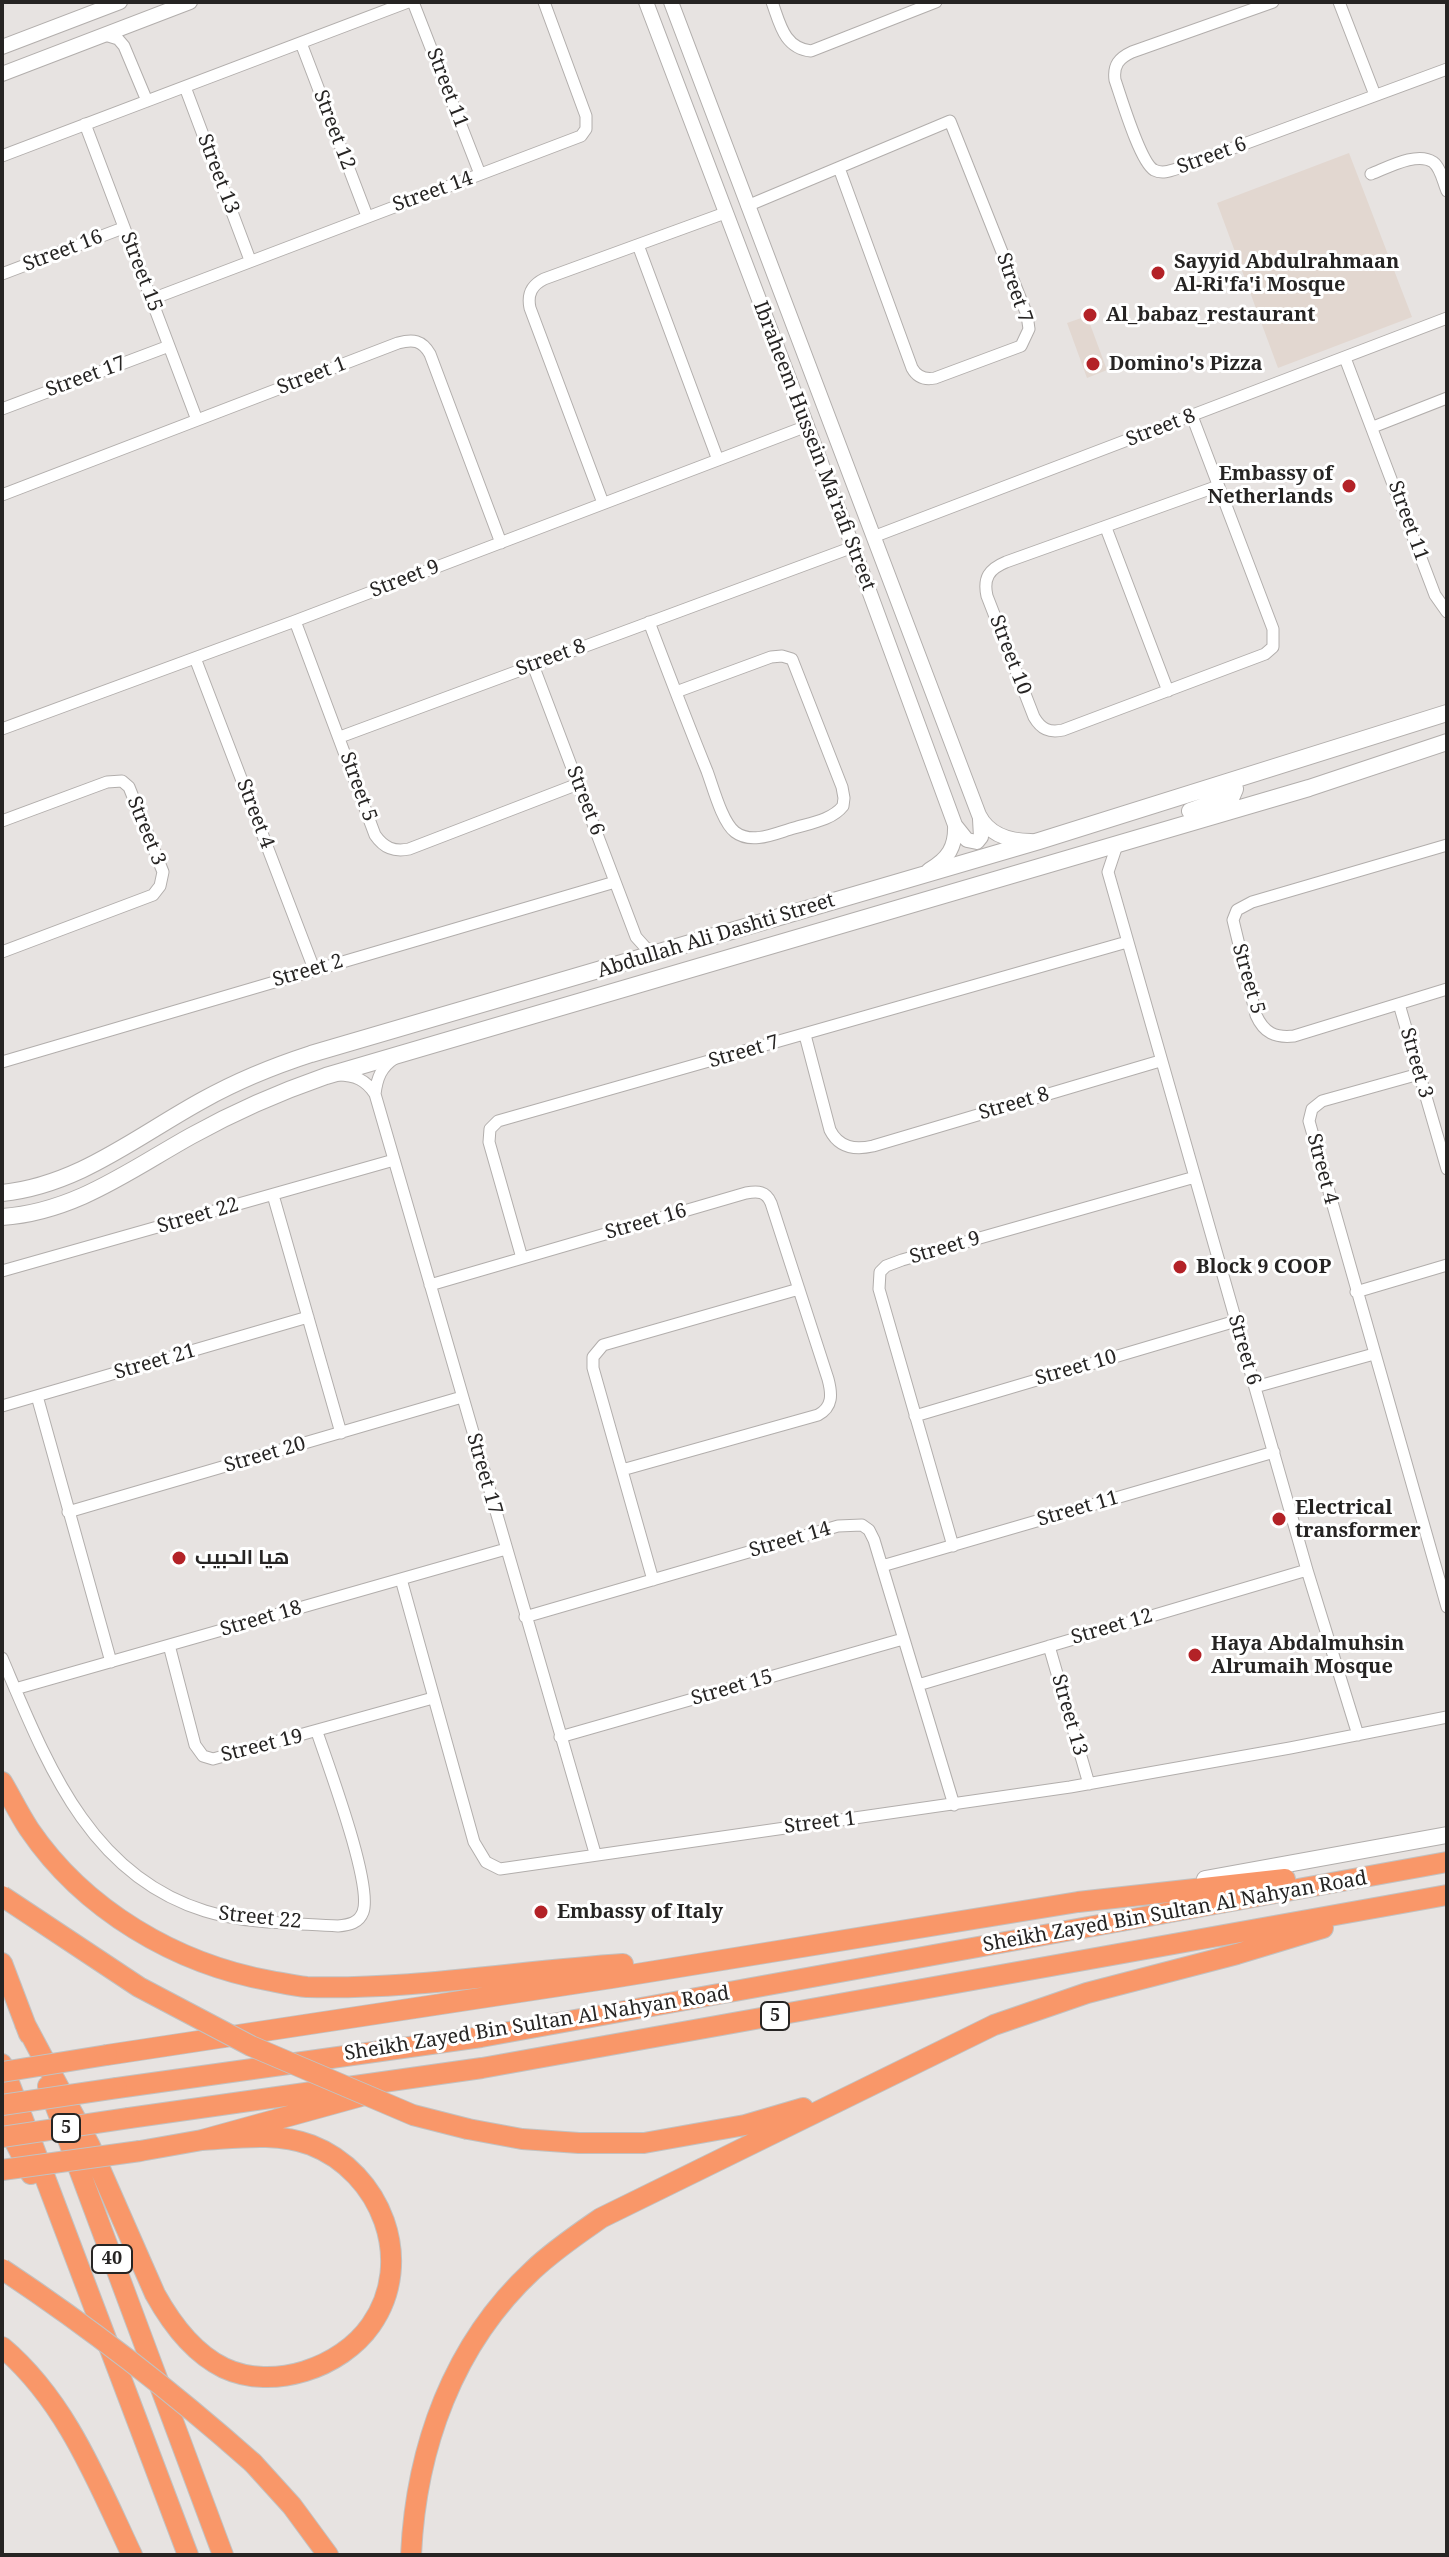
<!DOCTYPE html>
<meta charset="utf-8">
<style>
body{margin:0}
#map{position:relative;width:1449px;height:2557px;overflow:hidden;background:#e7e3e1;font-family:"Noto Serif",serif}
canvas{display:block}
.frame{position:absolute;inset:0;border:4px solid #262423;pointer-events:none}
</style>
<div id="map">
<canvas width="1449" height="2557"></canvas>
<div class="frame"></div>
</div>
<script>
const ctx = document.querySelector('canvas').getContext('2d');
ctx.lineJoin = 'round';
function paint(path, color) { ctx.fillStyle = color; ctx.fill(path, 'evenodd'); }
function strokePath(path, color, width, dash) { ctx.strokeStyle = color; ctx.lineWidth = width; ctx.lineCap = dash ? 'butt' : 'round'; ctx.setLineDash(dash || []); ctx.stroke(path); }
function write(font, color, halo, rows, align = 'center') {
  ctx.font = font + ' "Noto Serif",Cairo,serif'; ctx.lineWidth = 6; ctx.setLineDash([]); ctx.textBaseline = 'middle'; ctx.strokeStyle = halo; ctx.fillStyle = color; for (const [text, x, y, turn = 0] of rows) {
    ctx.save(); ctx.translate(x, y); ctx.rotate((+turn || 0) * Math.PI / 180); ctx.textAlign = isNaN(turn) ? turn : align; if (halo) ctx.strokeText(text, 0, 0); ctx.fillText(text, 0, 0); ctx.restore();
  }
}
paint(new Path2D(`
 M1349,153L1412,317L1278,368L1217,203Z
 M1087,316L1107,370L1087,378L1067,323Z`), '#e2d7d0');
const minor = new Path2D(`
 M413,2L480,174
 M772,2C780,24 784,48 811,51L936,2
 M1273,2L1132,52C1119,58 1113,65 1115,80C1121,97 1140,162 1154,170C1162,174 1170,171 1179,168L1447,69
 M1339,2L1375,95
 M105,35L118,39L124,46L147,101
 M301,43L367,216
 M185,87L250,260
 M85,124L197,420
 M2,156L408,2
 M1371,174C1387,168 1417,151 1433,162C1441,168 1443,182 1447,191
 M747,206L950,121L1027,315L1029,329L1021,346L935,378C925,380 917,377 912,368L839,168
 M638,245L718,460
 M2,274L123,228
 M152,299L581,136L586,129V116L544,2
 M1345,358L1435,595L1447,612
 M2,409L169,346
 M1192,416L1273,629V647L1265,654L1063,730C1049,733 1041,729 1034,717L987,596C983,578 989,569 1006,562L1218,486
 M1373,427L1447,398
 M2,495L398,343C413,339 422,340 430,354L501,543
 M603,503L530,308C527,294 532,285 544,279L725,213
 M1106,528L1168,691
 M873,537L1447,318
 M295,621L375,835C384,848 394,852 409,849L578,784
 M649,622C668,672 687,722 707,771C713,787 722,822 735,832C752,845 776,833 794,828C811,823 832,820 843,806L844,798L842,787L792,659L782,656L771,657L676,692
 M195,658L314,969
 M533,665L636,937L645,947L657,954
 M2,729L295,621L807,426
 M340,737L853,547
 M2,821L107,782L122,781L129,787L163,872L160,886L153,895L2,952
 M1117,845L1108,872L1307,1570L1358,1735
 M1447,845L1252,902L1237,910L1233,920L1256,1015C1264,1033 1275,1038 1294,1036L1447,989
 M1399,1004L1447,1169
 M805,1035L830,1130C839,1148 855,1150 873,1146L1160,1061
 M2,1062L615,882
 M1419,1074L1322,1101L1312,1109L1309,1121L1447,1607
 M338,1075C355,1075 366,1080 375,1094L595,1853
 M375,1094C377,1078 381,1067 395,1058
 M273,1195L341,1433
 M522,1258L489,1142L490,1129L498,1121L1127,942
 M2,1271L394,1160
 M430,1285L746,1193C758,1191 766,1191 771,1203L828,1379C832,1394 833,1407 818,1415L622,1470
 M1356,1292L1447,1265
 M1255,1387L1374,1354
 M37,1396L111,1662
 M2,1406L308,1317
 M915,1416L1236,1321
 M68,1512L462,1397
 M953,1546L879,1289L880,1272L886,1266L902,1260L1195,1177
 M882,1566L1274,1452
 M401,1579L474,1842L486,1862L500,1869L1070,1787L1290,1748L1447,1717
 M653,1580L593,1368V1357L603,1345L799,1289
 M525,1617L838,1526L862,1525L869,1530L874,1540L954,1805
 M169,1645L195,1745L203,1756L213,1759L433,1698
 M1049,1646L1089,1784
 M2,1658C46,1761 88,1875 205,1911C247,1924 294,1923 338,1926C349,1925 359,1923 363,1912C373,1885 328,1765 317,1732
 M918,1685L1307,1570
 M15,1689L506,1549
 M560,1737L903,1639`);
const tertiary = new Path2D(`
 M646,2L853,547L955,825C956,847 948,859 929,870
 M671,2L979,815C989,835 1009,841 1031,841
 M2,47L120,2
 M2,74L190,2
 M955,825L967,840L977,842L981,837L980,819`);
const secondary = new Path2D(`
 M1190,811L1232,796L1235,789L1233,781
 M2,1193C79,1185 137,1136 203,1100C237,1081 274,1066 311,1054L1039,841L1447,713
 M2,1217C75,1212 130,1170 191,1136C234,1112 280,1092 326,1076L1309,788L1447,742
 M1205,1879L1447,1835`);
const motorway = new Path2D(`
 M2,1782C11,1797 19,1814 29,1829C84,1910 176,1964 271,1981C282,1983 295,1986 307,1987C412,1990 517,1971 623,1964
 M2,1963L29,2034
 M25,2024L90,2146L155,2294C171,2323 193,2353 224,2368C273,2391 341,2368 371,2325C416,2261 381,2172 311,2145C277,2132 237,2138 202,2140
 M107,2055L612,1978L1078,1902L1285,1879
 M2,2064L188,2555
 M48,2086L223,2555
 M117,2088L481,2037L1447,1862
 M2,2116L31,2174
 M129,2118L482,2068L1447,1895
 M468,2129L522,2139L579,2143H644L745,2125L803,2108
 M140,2151L202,2140L365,2095
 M2,2347C66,2401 97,2481 132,2555
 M253,2463L292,2506L328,2555
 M411,2555C416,2448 453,2344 533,2270C554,2250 578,2234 601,2218L994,2025L1087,1993L1237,1954L1323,1928`);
strokePath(minor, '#b2aeac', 13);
strokePath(tertiary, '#b2aeac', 16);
strokePath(secondary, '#b2aeac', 18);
strokePath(motorway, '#c2c2c1', 22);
strokePath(minor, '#fff', 11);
strokePath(tertiary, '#fff', 14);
strokePath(secondary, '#fff', 16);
strokePath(motorway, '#f99769', 20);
const motorwayBridge = new Path2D(`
 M2,1896L139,1987L251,2046L413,2115L468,2129
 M2,2072L107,2055
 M2,2105L117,2088
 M2,2137L129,2118
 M2,2170L140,2151
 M2,2269C91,2328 173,2392 253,2463`);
strokePath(motorwayBridge, '#c2c2c1', 22, []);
strokePath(motorwayBridge, '#f99769', 20);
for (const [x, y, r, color] of [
 [1158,273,8,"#b32227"],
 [1090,315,8,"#b32227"],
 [1093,364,8,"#b32227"],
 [1349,486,8,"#b32227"],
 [1180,1267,8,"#b32227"],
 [1279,1519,8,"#b32227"],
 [179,1558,8,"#b32227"],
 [1195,1655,8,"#b32227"],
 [541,1912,8,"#b32227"]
]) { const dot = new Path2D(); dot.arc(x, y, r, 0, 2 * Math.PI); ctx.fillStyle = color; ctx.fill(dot); strokePath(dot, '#fff', 3); }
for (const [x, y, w] of [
 [775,2016,28],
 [66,2128,28],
 [112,2259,40]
]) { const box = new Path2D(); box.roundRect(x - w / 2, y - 14, w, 28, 6); ctx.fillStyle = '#fff'; ctx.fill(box); strokePath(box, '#262423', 2); }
write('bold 18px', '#262423', null, [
 ["5",775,2016],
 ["5",66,2128],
 ["40",112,2259]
]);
write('20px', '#262423', '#fff', [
 ["Street 11",447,88,69],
 ["Street 12",334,130,69],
 ["Street 6",1212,156,-20],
 ["Street 13",218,174,69],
 ["Street 14",433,192,-20],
 ["Street 16",63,251,-21],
 ["Street 15",141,272,69],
 ["Street 7",1014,288,71],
 ["Street 1",312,376,-21],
 ["Street 17",86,377,-20],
 ["Street 8",1161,428,-21],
 ["Ibraheem Hussein Ma'rafi Street",814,446,69],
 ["Street 11",1408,521,70],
 ["Street 9",405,579,-21],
 ["Street 10",1010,655,69],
 ["Street 8",551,658,-20],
 ["Street 5",358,787,70],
 ["Street 6",585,801,69],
 ["Street 4",255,814,69],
 ["Street 3",146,831,68],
 ["Abdullah Ali Dashti Street",716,936,-17],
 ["Street 2",308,971,-16],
 ["Street 5",1248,979,74],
 ["Street 7",744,1052,-16],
 ["Street 3",1416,1063,74],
 ["Street 8",1014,1104,-16],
 ["Street 4",1322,1169,75],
 ["Street 22",198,1216,-16],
 ["Street 16",646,1222,-16],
 ["Street 9",945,1248,-16],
 ["Street 6",1244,1350,74],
 ["Street 21",155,1362,-16],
 ["Street 10",1076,1368,-16],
 ["Street 20",265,1455,-16],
 ["Street 17",484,1474,74],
 ["Street 11",1078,1509,-16],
 ["Street 14",790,1540,-16],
 ["Street 18",261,1619,-16],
 ["Street 12",1112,1627,-16],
 ["Street 15",732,1688,-16],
 ["Street 13",1069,1715,74],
 ["Street 19",262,1746,-14],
 ["Street 1",820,1823,-7],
 ["Sheikh Zayed Bin Sultan Al Nahyan Road",1175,1912,-10],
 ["Street 22",260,1918,6],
 ["Sheikh Zayed Bin Sultan Al Nahyan Road",537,2024,-9]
]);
write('bold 20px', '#262423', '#fff', [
 ["Sayyid Abdulrahmaan",1174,262],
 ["Al-Ri'fa'i Mosque",1174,285],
 ["Al_babaz_restaurant",1106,315],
 ["Domino's Pizza",1109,364],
 ["Embassy of",1333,474,"right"],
 ["Netherlands",1333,497,"right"],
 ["Block 9 COOP",1196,1267],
 ["Electrical",1295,1508],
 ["transformer",1295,1531],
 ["هيا الحبيب",195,1558],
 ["Haya Abdalmuhsin",1211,1644],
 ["Alrumaih Mosque",1211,1667],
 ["Embassy of Italy",557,1912]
], 'left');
</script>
